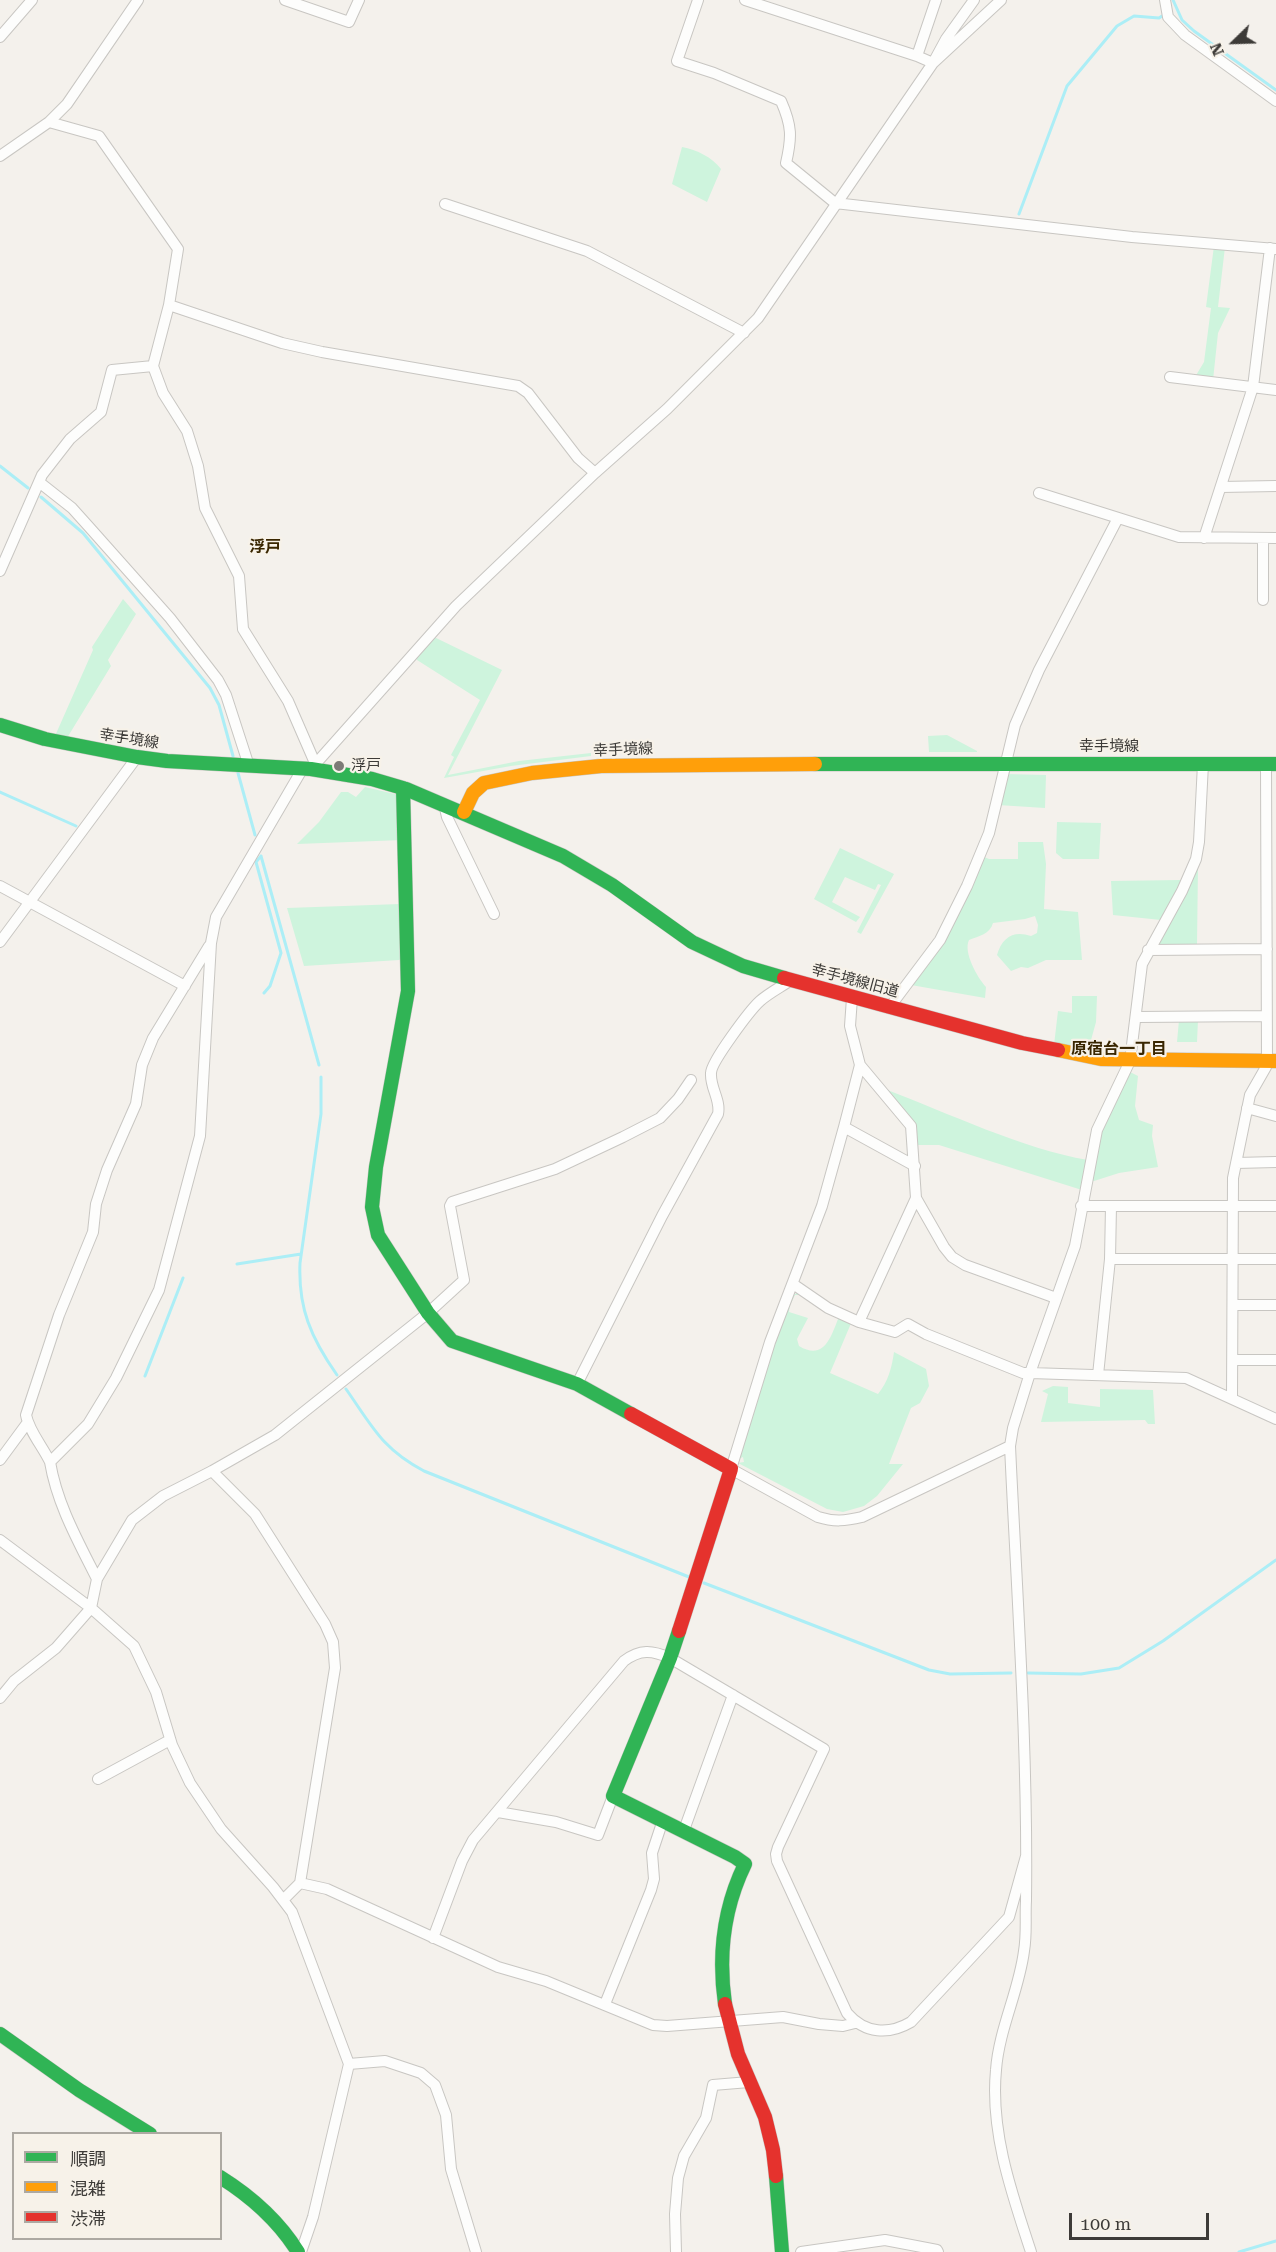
<!DOCTYPE html>
<meta charset="utf-8">
<style>
body{margin:0}
#map{position:relative;width:1276px;height:2252px;overflow:hidden;background:#f4f1ec;font-family:"Roboto Serif","Noto Sans JP",serif}
canvas{display:block}
.legend{position:absolute;left:12px;top:2132px;width:210px;height:108px;box-sizing:border-box;background:#f7f2e9;border:2px solid #ada9a2;margin:0;padding:8px 10px;list-style:none;font-size:18px;color:#3d3b38}
.legend li{display:flex;align-items:center;gap:12px;height:30px}
.legend b{width:30px;border:2px solid #ada9a2}
.north{position:absolute;left:1204px;top:12px;width:60px;height:60px;-webkit-text-stroke:4px #f7f2e9;paint-order:stroke;rotate:247deg;font-size:16px;font-weight:700;line-height:24px;text-align:center;color:#3d3b38}
.north::after{content:'';display:block;margin:auto;width:21px;height:27px;background:#3d3b38;clip-path:polygon(50% 0,100% 100%,50% 72%,0 100%)}
.scale{position:absolute;left:1069px;top:2213px;width:140px;height:27px;box-sizing:border-box;border:3px solid #3d3b38;border-top:0;padding-left:8px;font-size:18px;line-height:21px;white-space:nowrap;color:#3d3b38;-webkit-text-stroke:4px #f7f2e9;paint-order:stroke}
</style>
<div id="map">
<canvas width="1276" height="2252"></canvas>
<ul class="legend">
<li><b style="height:8px;background:#30b455"></b>順調</li>
<li><b style="height:8px;background:#ff9f0a"></b>混雑</li>
<li><b style="height:8px;background:#e5322d"></b>渋滞</li>
</ul>
<div class="north">N</div>
<div class="scale">100 m</div>
</div>
<script>
const ctx = document.querySelector('canvas').getContext('2d');
ctx.lineJoin = 'round';
function paint(path, color) { ctx.fillStyle = color; ctx.fill(path, 'evenodd'); }
function strokePath(path, color, width, dash) { ctx.strokeStyle = color; ctx.lineWidth = width; ctx.lineCap = dash ? 'butt' : 'round'; ctx.setLineDash(dash || []); ctx.stroke(path); }
function write(font, color, halo, rows, align = 'center') {
  ctx.font = font + ' "Roboto Serif","Noto Sans JP",serif'; ctx.lineWidth = 4.5; ctx.setLineDash([]); ctx.textBaseline = 'middle'; ctx.strokeStyle = halo; ctx.fillStyle = color; for (const [text, x, y, turn = 0] of rows) {
    ctx.save(); ctx.translate(x, y); ctx.rotate((+turn || 0) * Math.PI / 180); ctx.textAlign = isNaN(turn) ? turn : align; if (halo) ctx.strokeText(text, 0, 0); ctx.fillText(text, 0, 0); ctx.restore();
  }
}
paint(new Path2D(`
 M682,147C697,150 712,157 721,169L707,202L672,184Z
 M1214,246L1225,247L1218,307L1230,308L1218,333L1213,380L1195,377L1204,362L1211,308L1206,307Z
 M123,599L136,614L108,660L111,666L67,738L55,736L93,650L92,647Z
 M434,637L502,670L448,775L519,761L591,753V756L511,766L444,778L454,757L451,755L480,700L417,660L416,657Z
 M947,735L977,751V752H929L928,736Z
 M1005,774L1046,775L1045,808L998,805Z
 M365,787L399,795L402,840L297,844L319,822L341,792H348L356,797Z
 M1057,822L1101,823L1099,859H1063L1056,853Z
 M1018,842H1043L1046,864L1044,909L1078,912L1082,960H1046L1028,968L1021,967L1011,971L997,955C1002,937 1014,930 1031,936L1037,933L1038,925L1035,916L1025,919L993,923C990,934 979,936 969,940C963,952 977,977 986,987L985,998L911,985L984,857L989,859H1018Z
 M840,848L894,874L861,934L857,932L881,885L878,884L875,890L845,877L832,902L860,917L856,922L814,899Z
 M1198,866L1197,945H1158Z
 M1180,880L1182,882L1161,920L1113,915L1111,881Z
 M400,904L405,958L399,960L304,966L287,908Z
 M1072,996H1097L1096,1022L1088,1051L1054,1045L1058,1011L1072,1013Z
 M1179,1020H1198L1197,1042H1177Z
 M1130,1072L1138,1076L1135,1106L1139,1120L1153,1125L1152,1136L1158,1167L1119,1173L1094,1181L1091,1180L1100,1132Z
 M885,1089C948,1113 1023,1149 1088,1160L1082,1190L939,1145H917C917,1122 899,1106 885,1089Z
 M798,1292L803,1295H795L790,1305L789,1312L808,1318L797,1339L799,1346C824,1361 831,1337 838,1319L842,1318L852,1321L830,1373L878,1394C888,1382 892,1367 894,1352L926,1369L929,1386L920,1403L911,1408L889,1464H903L877,1496L864,1506L843,1512L827,1509L738,1463L744,1462L743,1457L736,1460L751,1409L791,1297Z
 M1053,1386L1068,1387V1403L1100,1407V1389L1153,1390L1155,1424H1148L1145,1420L1041,1422L1048,1394L1042,1391Z`), '#cef4dd');
strokePath(new Path2D(`
 M1173,0L1182,20L1194,31L1276,90
 M1019,214L1067,86L1117,26L1134,16L1159,18L1162,16
 M0,466L28,488
 M41,497L83,533L210,688L219,705L233,756
 M238,773L255,835
 M0,792L76,826
 M261,856L319,1065
 M261,856L256,862L281,953L270,986L264,993
 M321,1077V1114L300,1263C298,1308 311,1338 337,1375
 M237,1264L301,1254
 M145,1376L183,1278
 M346,1389C372,1426 382,1449 424,1471L689,1577
 M704,1583L929,1670L950,1674L1011,1673
 M1028,1673L1081,1674L1119,1668L1163,1641L1276,1560
 M1239,2252L1276,2241`), '#aceef6', 3);
const street = new Path2D(`
 M285,0L349,22L359,0
 M698,0L677,61L714,73L781,101C792,126 792,137 786,163L835,203L1132,237L1276,249
 M745,0L917,56L933,63L946,39L974,0
 M1165,0L1168,17L1185,35L1276,101
 M0,37L32,0
 M917,56L936,0
 M49,122L99,136L178,249L169,305L153,366L163,393L187,431L198,466L205,508L239,576L243,629L288,701L315,763
 M0,156L49,122L67,104L138,0
 M445,204L587,251L744,333
 M169,305L282,343L322,352L518,386L528,393L578,458L595,473
 M1170,377L1276,390
 M39,482L72,508L90,528L170,618L218,680L226,695L249,766
 M1221,487L1276,486
 M1039,493L1179,537L1276,538
 M1204,538L1253,387L1270,248
 M0,571L42,475L70,439L101,412L112,370L153,366
 M1263,600V538
 M1203,764L1199,842L1196,859L1182,891L1142,964L1130,1061L1097,1130L1075,1246L1030,1373L1186,1378L1276,1419
 M311,769L456,606L595,473L667,409L758,318L933,63L1001,0
 M444,804L447,817L494,914
 M0,886L185,986
 M0,942L137,757
 M1148,950L1267,949
 M852,998L850,1026L860,1065L844,1127L822,1206L770,1342L731,1469L818,1517C834,1522 845,1521 862,1517L1010,1446
 M889,1008L940,940L967,886L989,833L1015,725L1039,670L1118,518
 M1137,1017L1266,1016
 M860,1065L911,1126L916,1198L944,1247L952,1257L965,1265L1056,1298
 M1247,1108L1276,1116
 M844,1127L915,1166
 M1236,1163L1276,1162
 M1081,1206H1276
 M1110,1259H1276
 M793,1284L828,1308L859,1322L916,1198
 M1233,1305H1276
 M859,1322L895,1332L908,1324L926,1334L1023,1373H1030L1013,1428L1010,1446C1017,1597 1028,1749 1026,1901C1025,1917 1027,1934 1024,1951C1019,1991 999,2029 996,2070C990,2132 1012,2194 1031,2252
 M1233,1360H1276
 M1098,1375L1110,1259L1111,1206
 M577,1384L662,1216L718,1114C721,1100 710,1088 711,1073C711,1062 750,1010 760,1001C769,993 781,987 791,980
 M1232,1397L1233,1178L1250,1095L1266,1067L1267,1061L1266,764
 M0,1460L28,1422
 M50,1462C43,1447 29,1431 26,1415L59,1315L93,1232L96,1204L107,1170L136,1104L142,1065L153,1038L209,946
 M212,1471L255,1514L325,1624L333,1642L335,1668L300,1883
 M0,1540L91,1608L134,1646L156,1692L172,1745L190,1783L221,1829L273,1887L292,1912L349,2064L313,2217L301,2252
 M97,1579C78,1541 57,1504 50,1462L88,1424L116,1378L159,1290L200,1136L211,943L216,917L303,768
 M0,1698L14,1681L56,1648L91,1608L97,1579L132,1520L163,1496L212,1471L275,1435L428,1313L464,1280L450,1206L452,1202L555,1169L623,1137L660,1118L678,1099L691,1080
 M98,1779L170,1740
 M498,1812L556,1822L598,1835L613,1796
 M684,1830L733,1695
 M283,1900L300,1883L327,1889L498,1967L546,1981L653,2025L667,2026L783,2017L819,2024L843,2026L855,2023
 M433,1938L462,1861L473,1840L624,1661C640,1649 652,1650 670,1658L824,1749L778,1847L776,1854L777,1861L847,2013C865,2034 889,2035 911,2022L1009,1917L1026,1856
 M605,2004L651,1890L654,1879L652,1853L663,1820
 M349,2064L385,2061L421,2073L435,2085L446,2115L451,2169L476,2252
 M676,2252L675,2214L678,2178L684,2156L706,2118L713,2085L749,2082
 M801,2252L885,2240L937,2250L938,2252`);
const fast = new Path2D(`
 M0,725L45,739L137,757L167,761L311,769L372,779L406,789L563,856L612,885L692,942L743,966L784,978
 M815,764H1276
 M403,788L408,991L376,1167L372,1207L378,1235L428,1313L452,1341L577,1384L631,1414
 M679,1631L670,1658L613,1796L735,1857L745,1864C723,1909 718,1955 725,2004
 M0,2034L79,2090L150,2134
 M776,2176L782,2252
 M220,2177C252,2197 278,2220 298,2252`);
const slow = new Path2D(`
 M464,812L473,793L484,783L532,773L601,766L815,764
 M1058,1050L1101,1059L1276,1061`);
const jam = new Path2D(`
 M784,978L1022,1043L1058,1050
 M631,1414L731,1469L679,1631
 M725,2004L738,2054L765,2117L773,2150L776,2176`);
strokePath(street, '#c8c6c2', 12);
strokePath(fast, '#c8c6c2', 15);
strokePath(slow, '#c8c6c2', 15);
strokePath(jam, '#c8c6c2', 15);
strokePath(street, '#fdfdfc', 10);
strokePath(fast, '#30b455', 14);
strokePath(slow, '#ff9f0a', 14);
strokePath(jam, '#e5322d', 14);
for (const [x, y, r, color] of [
 [339,766,6,"#7d7b77"]
]) { const dot = new Path2D(); dot.arc(x, y, r, 0, 2 * Math.PI); ctx.fillStyle = color; ctx.fill(dot); strokePath(dot, '#f7f2e9', 2); }
write('15px', '#3d3b38', '#f7f2e9', [
 ["幸手境線",129,739,9],
 ["幸手境線",1109,747],
 ["幸手境線",623,750,-2],
 ["幸手境線旧道",855,981,15]
]);
write('15px', '#3d3b38', '#f7f2e9', [
 ["浮戸",351,766]
], 'left');
write('bold 16px', '#392600', '#f7f2e9', [
 ["浮戸",265,547],
 ["原宿台一丁目",1119,1049]
]);
</script>
